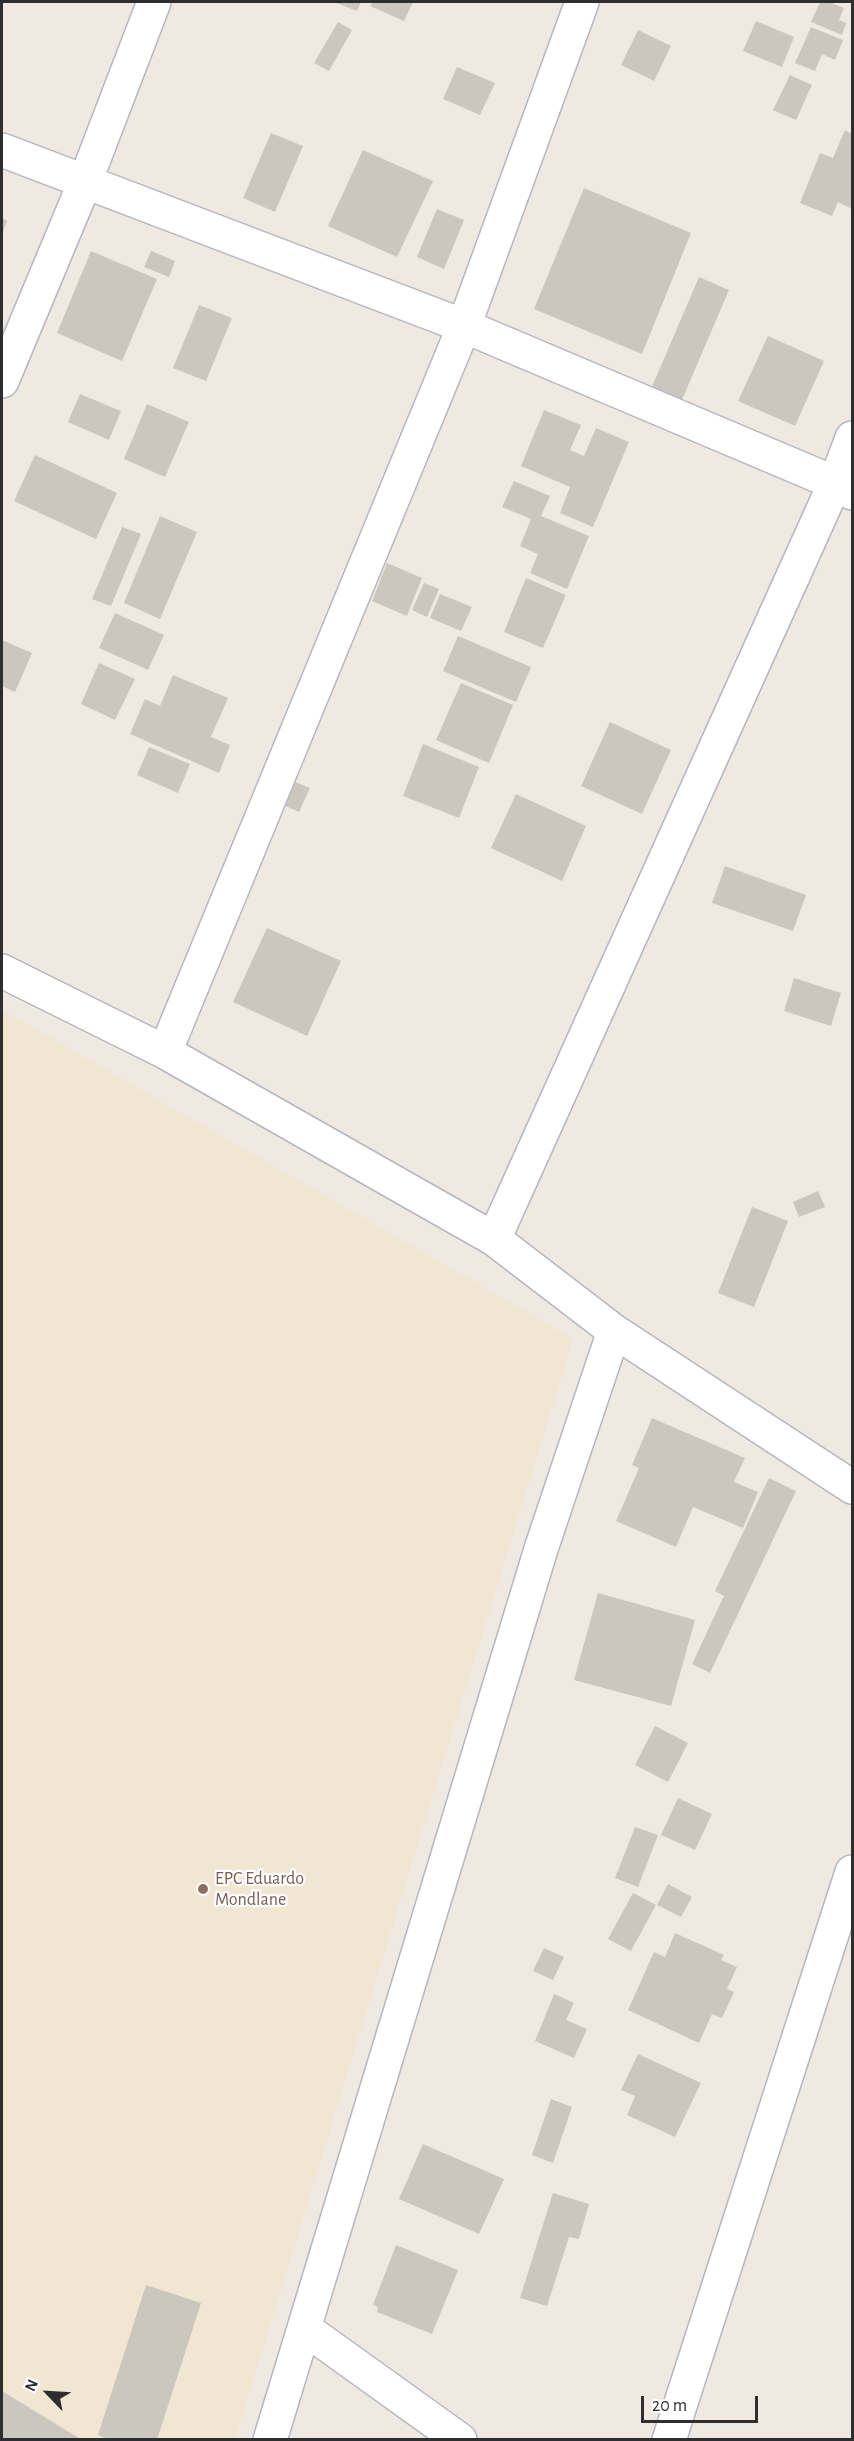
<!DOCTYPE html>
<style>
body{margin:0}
#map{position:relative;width:854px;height:2441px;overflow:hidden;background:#efe9e1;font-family:"Alegreya Sans",sans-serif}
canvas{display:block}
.frame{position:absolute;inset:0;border:3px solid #2e2e2e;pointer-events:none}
.north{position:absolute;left:18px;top:2363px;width:60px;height:60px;-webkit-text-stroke:4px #fff;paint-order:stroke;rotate:295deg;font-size:16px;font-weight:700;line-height:24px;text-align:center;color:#2e2e2e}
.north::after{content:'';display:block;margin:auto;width:21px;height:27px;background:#2e2e2e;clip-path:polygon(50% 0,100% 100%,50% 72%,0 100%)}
.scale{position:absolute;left:641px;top:2396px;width:117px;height:27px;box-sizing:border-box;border:3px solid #2e2e2e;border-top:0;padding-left:8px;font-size:18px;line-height:21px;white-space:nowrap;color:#2e2e2e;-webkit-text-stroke:4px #fff;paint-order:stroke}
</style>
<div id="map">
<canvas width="854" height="2441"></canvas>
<div class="frame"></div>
<div class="north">N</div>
<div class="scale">20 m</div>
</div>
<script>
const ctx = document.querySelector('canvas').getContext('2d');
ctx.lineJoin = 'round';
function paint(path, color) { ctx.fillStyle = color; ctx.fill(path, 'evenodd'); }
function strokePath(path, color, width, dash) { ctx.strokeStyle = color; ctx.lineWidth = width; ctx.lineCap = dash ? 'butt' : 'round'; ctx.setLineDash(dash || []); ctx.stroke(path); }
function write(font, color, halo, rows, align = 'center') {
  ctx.font = font + ' "Alegreya Sans",sans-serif'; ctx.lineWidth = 4.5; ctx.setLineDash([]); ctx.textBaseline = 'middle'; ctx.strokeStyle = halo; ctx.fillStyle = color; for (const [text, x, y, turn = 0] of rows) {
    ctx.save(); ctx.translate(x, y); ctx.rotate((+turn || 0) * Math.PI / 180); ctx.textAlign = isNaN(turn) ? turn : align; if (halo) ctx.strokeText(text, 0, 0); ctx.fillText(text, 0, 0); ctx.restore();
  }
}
paint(new Path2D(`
 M2,1010L573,1339L235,2439H2Z`), '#f0e6d1');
paint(new Path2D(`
 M334,2H361L357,11Z
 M373,2H413L404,21L370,6Z
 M820,2H829L844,8L839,20L846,23L842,35L811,22Z
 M756,21L794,37L782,67L743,51Z
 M338,22L352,30L329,71L314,63Z
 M811,27L843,40L835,60L822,54L815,71L795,63Z
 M638,30L671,46L654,81L621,65Z
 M457,67L495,83L480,115L443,99Z
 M790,75L812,85L796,120L773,110Z
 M845,130L852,134V209L838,202L832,216L800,203L820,153L833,158Z
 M271,133L303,146L275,212L243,198Z
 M363,150L433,181L397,257L328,226Z
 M584,188L691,233L642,354L534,309Z
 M437,209L464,220L444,269L417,257Z
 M2,218L7,221L2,234Z
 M91,251L157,279L122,361L57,333Z
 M151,251L175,261L169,277L144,267Z
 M699,277L729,290L678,409L648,396Z
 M199,305L232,318L206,381L173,368Z
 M768,336L824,361L795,426L738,401Z
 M80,394L121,411L109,440L68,422Z
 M147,404L189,422L165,477L124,459Z
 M544,410L581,425L570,450L584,456L596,428L629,442L593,527L560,513L570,487L521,466Z
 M35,455L117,493L96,539L14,501Z
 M514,481L550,496L541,516L589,536L567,589L530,573L538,554L520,546L531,519L502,507Z
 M160,516L197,532L160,619L124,603Z
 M122,527L141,534L111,606L92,599Z
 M387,563L422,578L407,616L372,601Z
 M526,578L566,595L543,648L504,632Z
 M424,583L439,589L427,617L412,610Z
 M440,594L472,607L461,631L430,618Z
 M115,613L164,635L148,670L99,648Z
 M458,636L531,667L516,702L443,671Z
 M2,640L32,653L15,692L2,686Z
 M99,663L135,679L115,720L81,704Z
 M173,675L228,698L211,737L230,745L219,773L130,734L145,699L160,706Z
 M461,683L513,705L489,763L436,740Z
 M610,722L671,750L642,814L581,786Z
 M423,744L479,767L459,818L403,796Z
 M149,747L190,764L178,793L137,775Z
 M288,779L310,788L299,812L279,803Z
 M516,794L586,826L562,881L491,848Z
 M725,866L806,895L793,931L712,903Z
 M267,928L341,961L307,1036L233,1002Z
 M794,978L841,993L831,1026L784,1011Z
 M818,1191L825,1207L799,1217L793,1202Z
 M752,1207L788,1221L754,1307L718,1293Z
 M652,1418L745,1458L734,1482L758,1492L743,1528L693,1507L676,1547L616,1521L639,1468L632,1465Z
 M769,1478L796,1491L710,1673L692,1664L724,1596L715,1591Z
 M598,1593L695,1620L671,1706L574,1680Z
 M655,1726L688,1743L668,1782L635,1765Z
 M678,1798L712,1814L695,1850L661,1835Z
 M635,1827L658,1835L638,1887L615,1878Z
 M668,1884L692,1897L681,1917L657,1905Z
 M633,1893L656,1905L631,1951L608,1939Z
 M675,1933L724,1955L721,1960L737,1967L727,1989L734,1992L722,2018L712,2014L699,2043L628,2010L654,1952L665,1957Z
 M544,1948L564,1957L553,1980L533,1971Z
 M554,1994L574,2003L566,2020L587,2029L574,2058L535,2041Z
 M638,2054L701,2083L675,2137L627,2115L635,2096L621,2090Z
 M551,2099L572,2107L553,2163L532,2155Z
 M423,2144L504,2179L479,2234L399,2199Z
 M553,2193L589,2204L579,2239L569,2237L547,2306L520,2298Z
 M396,2245L458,2270L432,2334L377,2312L378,2307L373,2305Z
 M146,2285L201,2303L157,2440H111L98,2435Z
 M2,2391L82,2440H2Z`), '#cbc7bf');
const minor = new Path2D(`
 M2,150L464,326L835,483L852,493
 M2,381L85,182L154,2
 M2,971L165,1052L494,1239L614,1331L852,1487
 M165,1052L464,326L582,2
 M494,1239L835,483L852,438
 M304,2328L460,2440
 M270,2440L541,1549L614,1331
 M669,2440L852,1872`);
strokePath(minor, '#b4b7c1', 36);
strokePath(minor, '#fff', 33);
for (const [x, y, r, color] of [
 [203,1889,6,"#8d6e63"]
]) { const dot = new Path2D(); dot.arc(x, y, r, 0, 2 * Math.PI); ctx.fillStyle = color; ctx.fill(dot); strokePath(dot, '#fff', 2); }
write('18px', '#785e54', '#fff', [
 ["EPC Eduardo",215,1879],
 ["Mondlane",215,1900]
], 'left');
</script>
